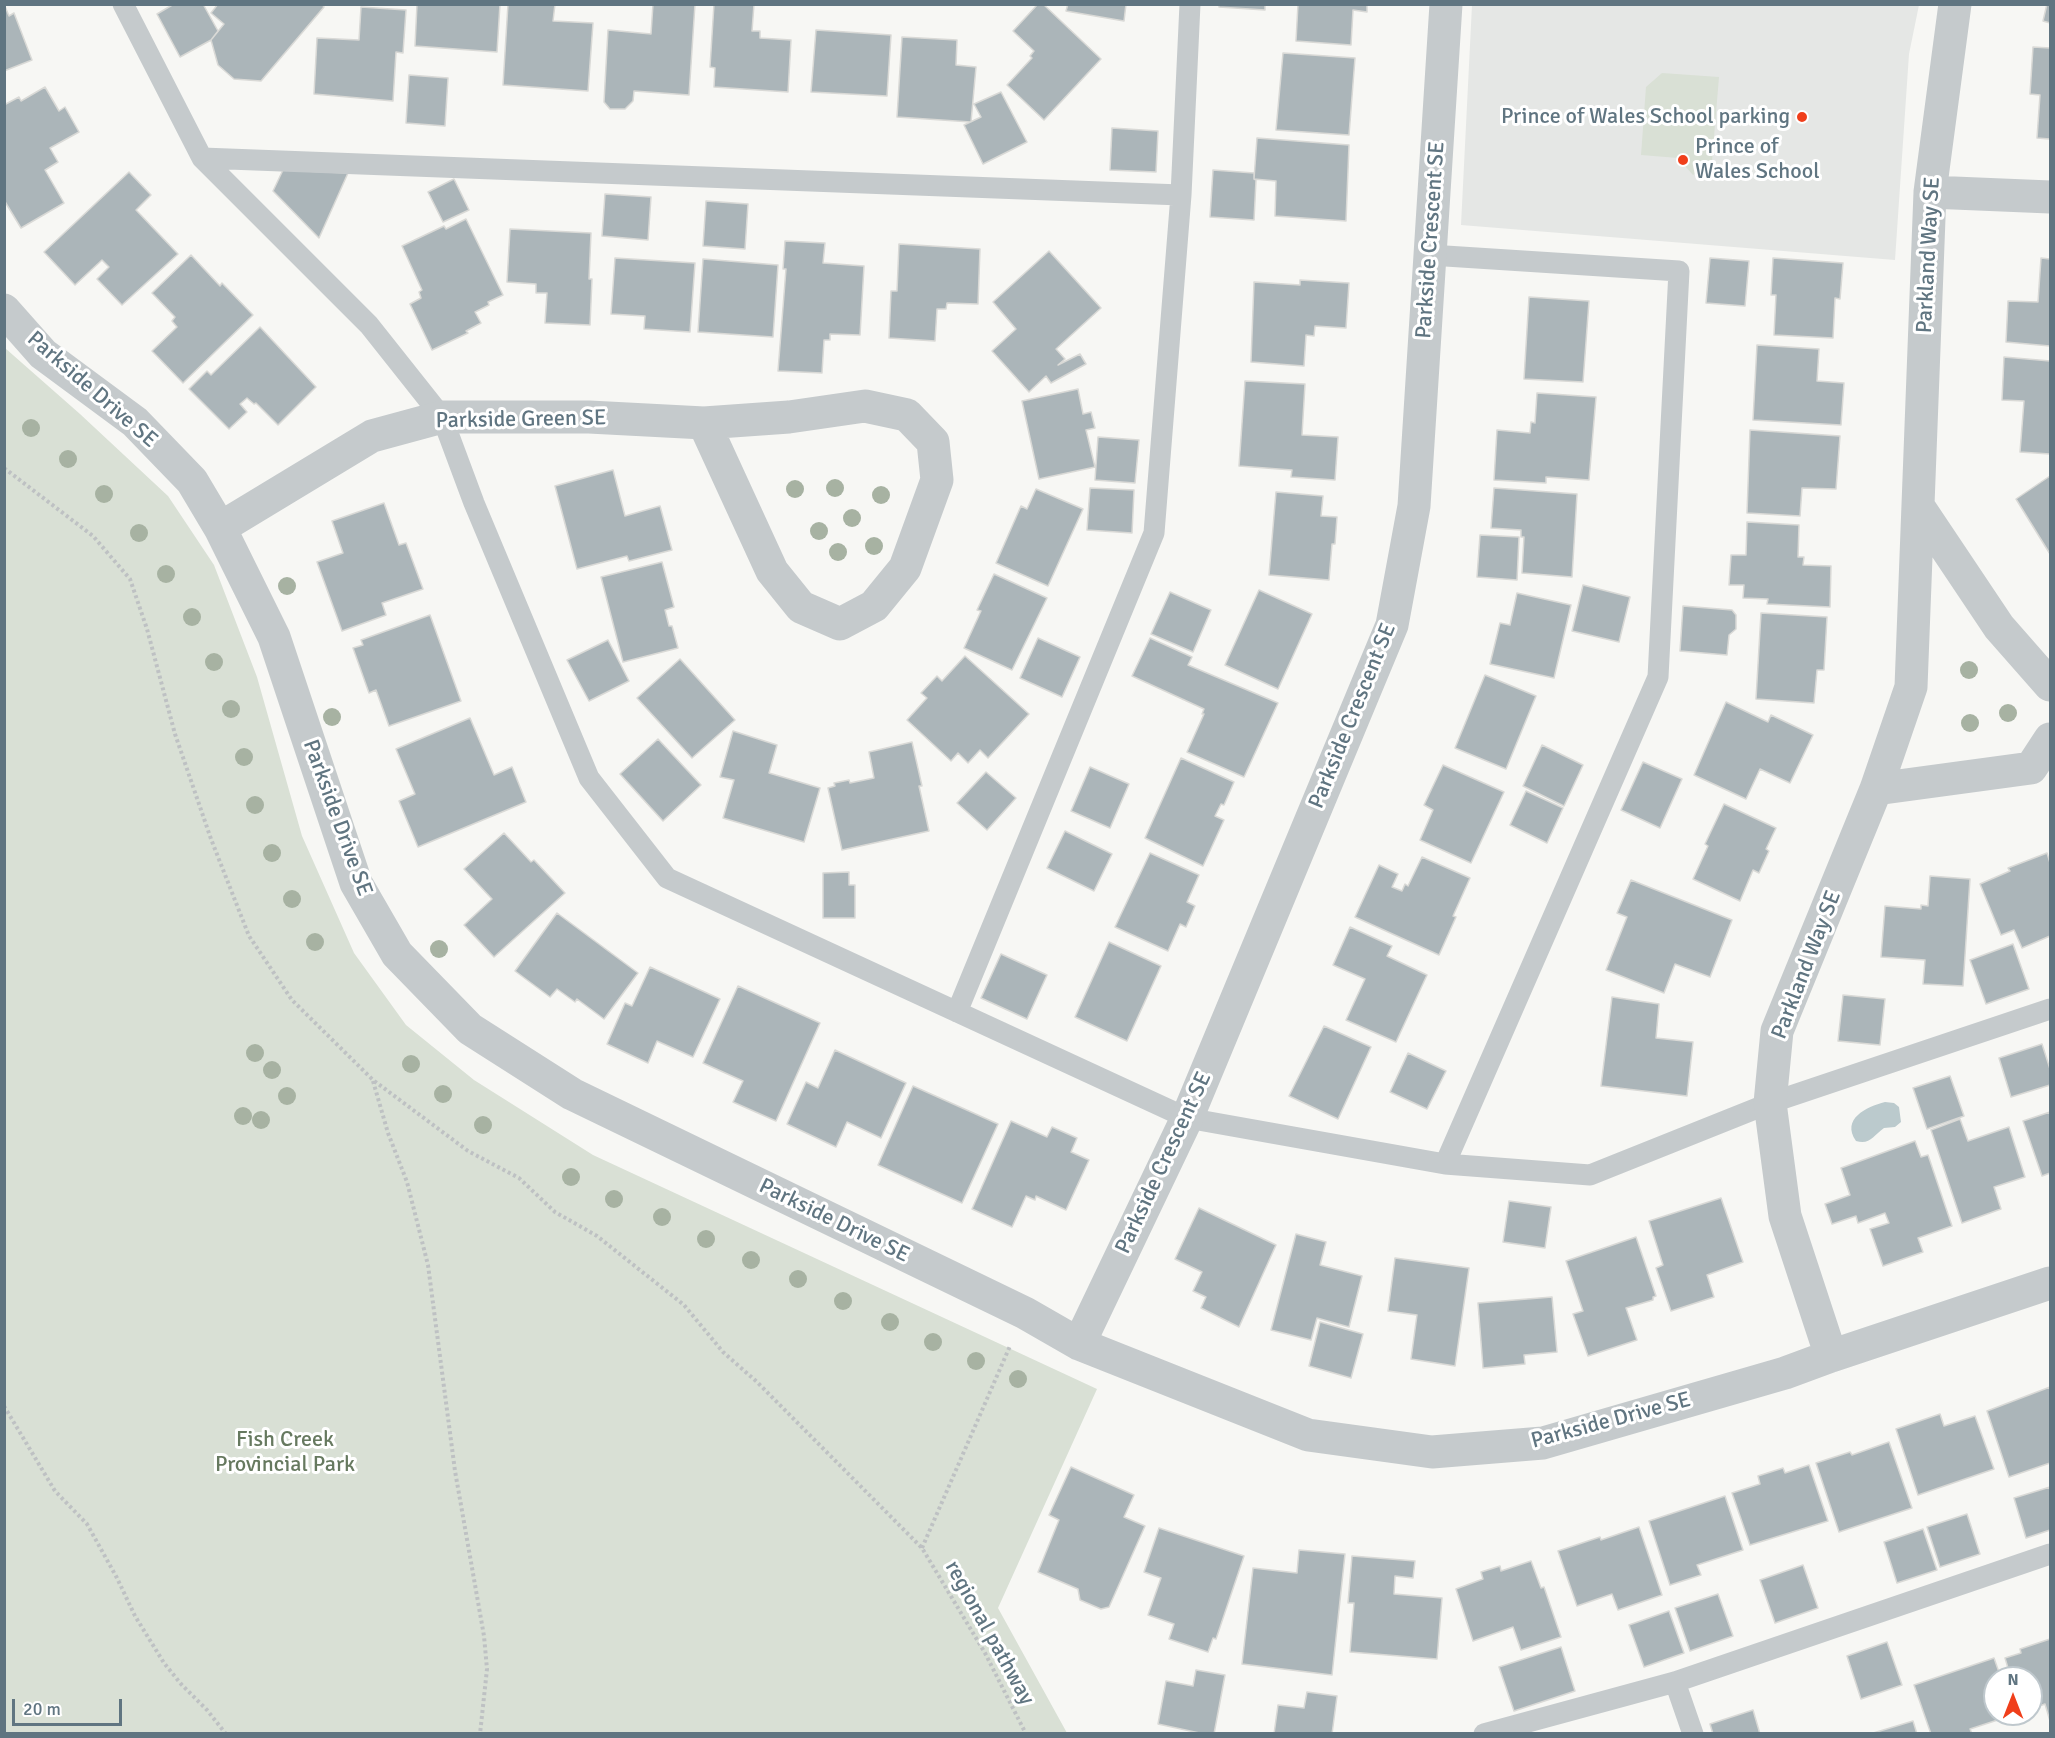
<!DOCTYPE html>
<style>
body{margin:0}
#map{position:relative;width:2055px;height:1738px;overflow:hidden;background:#f7f7f4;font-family:Signika,sans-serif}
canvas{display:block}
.frame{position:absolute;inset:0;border:6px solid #607581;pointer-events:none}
.north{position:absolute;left:1983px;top:1666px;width:60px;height:60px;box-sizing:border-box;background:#fff;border:2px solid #bfc8cd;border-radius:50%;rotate:0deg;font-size:16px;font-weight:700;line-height:24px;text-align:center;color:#607581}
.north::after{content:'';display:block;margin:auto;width:21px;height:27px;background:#f03f1b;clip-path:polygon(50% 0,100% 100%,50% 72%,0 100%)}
.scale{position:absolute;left:12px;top:1699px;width:110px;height:27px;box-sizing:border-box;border:3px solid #607581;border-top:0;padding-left:8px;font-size:18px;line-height:21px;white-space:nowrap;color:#607581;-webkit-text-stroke:4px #fff;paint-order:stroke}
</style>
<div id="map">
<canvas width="2055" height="1738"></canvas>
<div class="frame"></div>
<div class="north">N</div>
<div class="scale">20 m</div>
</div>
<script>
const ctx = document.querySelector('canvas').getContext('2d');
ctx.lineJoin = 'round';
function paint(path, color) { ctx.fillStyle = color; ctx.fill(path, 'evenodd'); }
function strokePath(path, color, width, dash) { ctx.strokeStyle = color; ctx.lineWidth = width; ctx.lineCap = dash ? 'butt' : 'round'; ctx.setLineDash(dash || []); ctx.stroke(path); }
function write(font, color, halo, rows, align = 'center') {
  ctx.font = font + ' Signika,sans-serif'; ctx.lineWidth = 6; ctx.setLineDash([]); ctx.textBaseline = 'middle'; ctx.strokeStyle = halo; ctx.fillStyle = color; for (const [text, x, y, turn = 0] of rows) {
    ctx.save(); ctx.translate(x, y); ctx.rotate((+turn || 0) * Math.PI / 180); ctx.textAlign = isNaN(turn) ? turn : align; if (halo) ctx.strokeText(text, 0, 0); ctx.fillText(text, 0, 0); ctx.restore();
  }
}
paint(new Path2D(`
 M1472,5H1919L1909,54L1895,260L1461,225Z`), '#e5e7e5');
paint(new Path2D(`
 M1662,73L1719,77L1712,161L1693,175L1678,158L1641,155L1646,87Z
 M5,348L80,414L168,496L214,565L257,677L302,836L354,953L406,1025L474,1080L593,1155L1097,1389L998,1608L1067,1733H5Z`), '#d9e0d5');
paint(new Path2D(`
 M1885,1102L1894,1103L1899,1107L1901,1122L1895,1127L1884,1128C1873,1136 1870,1145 1856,1141C1841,1119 1866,1107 1885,1102Z`), '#bbcacd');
const building = new Path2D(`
 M4,4L9,16L14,13L32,60L4,71Z
 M174,4H203L218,31L211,40L180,57L157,14Z
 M218,4H322L324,7L261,81L234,79L218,65L211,40L224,24L211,13Z
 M417,4H500L497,52L415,46Z
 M508,4H555L553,21L593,23L588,91L503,85Z
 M653,4H695L689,95L634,91L633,101L625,109H610L604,102L608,30L651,34Z
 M714,4H754L752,31H760V38L791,40L788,92L714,87L715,68L710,67Z
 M1038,4H1043L1101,59L1044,120L1007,85L1032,58L1030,56L1034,51L1013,31Z
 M1068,4H1126L1124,21L1066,11Z
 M1219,4H1265V10L1219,7Z
 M1298,4H1367V12L1353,10L1351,45L1296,41Z
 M2047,4H2050V23L2043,21Z
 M361,7L406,10L403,53L396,52L393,101L314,94L317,38L359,40Z
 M816,30L891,35L887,96L811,92Z
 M902,37L957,40L956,65L976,67L971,122L897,117Z
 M2033,47L2050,48V139L2037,138L2040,95L2030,94Z
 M1283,53L1355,58L1349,135L1276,130Z
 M409,75L448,78L445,126L406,123Z
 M45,87L59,111L65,107L79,132L50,148L58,162L45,170L64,203L21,228L4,200V105L19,97L21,101Z
 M1001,92L1027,142L983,164L964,125L981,117L974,104Z
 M1112,128L1158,131L1156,172L1110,170Z
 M1257,138L1349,145L1346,221L1275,216L1276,181L1254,179Z
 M283,170L348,173L319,238L273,191Z
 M1213,170L1254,173V179L1256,180L1254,220L1210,217Z
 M129,172L151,195L136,210L178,254L122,305L97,279L109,267L102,260L75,285L44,252Z
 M454,179L469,210L443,222L428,192Z
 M605,194L651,197L648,240L602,236Z
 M706,201L748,204L745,249L703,246Z
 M466,219L503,295L488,302L489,305L475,312L481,323L466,331L468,333L432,350L410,304L421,298L419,292L422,290L402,246L444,226L446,229Z
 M510,229L591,233L589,279H592L590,325L545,323L547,293H536V284L507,282Z
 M785,241L825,243L823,263L864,266L860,335L830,334V340H824L822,373L778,371L786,269H783Z
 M899,244L980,249L978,304L947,303L946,309H937L935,341L889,338L891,291H897Z
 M1049,251L1101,308L1056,349L1065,359L1058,365L1080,354L1086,364L1051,383L1046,376L1029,392L992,351L1016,329L993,302Z
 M191,255L220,286L222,283L253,315L183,383L152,351L177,327L172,321L175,317L152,293Z
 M615,258L695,263L690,332L644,329L645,316L611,314Z
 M1710,258L1749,261L1745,306L1706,303Z
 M1773,258L1843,263L1840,299L1835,298L1833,338L1774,335L1776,295H1771Z
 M2041,258L2050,259V346L2006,342L2008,301L2038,302Z
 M703,259L778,265L773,337L698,332Z
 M1300,280L1349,283L1346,328L1315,326L1314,336L1306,335L1304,366L1251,362L1254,282L1300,285Z
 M1529,297L1589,301L1583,382L1524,379Z
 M260,327L316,387L278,425L256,403L254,404L247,398L240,404L247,412L229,429L189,389L207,371L211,375Z
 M1757,345L1819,349L1817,381L1844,383L1841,425L1753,420Z
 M2004,357L2050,361V454L2020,452L2024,401L2002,400Z
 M1245,381L1305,384L1302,435L1338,437L1335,480L1291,477L1292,470L1239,466Z
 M1078,389L1083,414L1091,412L1095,428L1086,430L1095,467L1039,479L1022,401Z
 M1537,393L1596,397L1589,480L1546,477V483L1494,480L1497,430L1530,433L1531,422L1535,423Z
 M1750,430L1840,436L1836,489L1802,488L1800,516L1747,513Z
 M1098,437L1139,440L1135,483L1095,480Z
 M613,470L625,516L660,506L672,550L629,561L627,556L577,569L555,486Z
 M2050,476V554L2016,499Z
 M1090,488L1134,490L1132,533L1087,530Z
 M1494,488L1577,494L1572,577L1522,573L1524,537H1521V530L1491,528Z
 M1036,489L1083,509L1048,586L996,563L1021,506L1027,509Z
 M1276,492L1323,496L1321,516L1337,517L1335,544H1332L1329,580L1269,575Z
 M384,503L399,545L406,543L423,589L382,603L386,615L342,631L317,562L343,553L332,521Z
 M1747,522L1799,525L1798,557H1804L1803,565L1831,566L1830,607L1767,604L1768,599L1743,598L1744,585H1729L1731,555H1746Z
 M1480,535L1519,537L1517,580L1477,577Z
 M662,562L674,607L665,610L669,626H672L678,648L623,662L601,577Z
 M994,574L1047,598L1012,670L964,648L981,611L977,610Z
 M1583,585L1630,597L1619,642L1572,631Z
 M1259,590L1312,614L1278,689L1225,665Z
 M1170,592L1211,610L1193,652L1151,634Z
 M1517,593L1571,605L1554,678L1490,664L1500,623L1510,625Z
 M1683,606L1732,610L1736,615V629L1729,635L1727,655L1680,651Z
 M1761,613L1827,617L1824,670H1817L1814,703L1756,699Z
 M430,615L461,701L389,726L376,690L369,693L353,648L363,645L361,640Z
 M1038,638L1080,657L1062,697L1020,678Z
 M1150,638L1192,657L1188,665L1278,703L1244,777L1187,752L1204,714H1202L1204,709L1132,676Z
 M608,640L629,681L589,701L567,660Z
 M965,656L1029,714L988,758L980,750L968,763L958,753L951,761L907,720L927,698L921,693L937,676L942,681Z
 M680,659L735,720L692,758L637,698Z
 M1485,675L1536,696L1506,769L1455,748Z
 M1726,702L1768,722L1771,715L1813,735L1790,783L1760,769L1746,799L1694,775Z
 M470,718L494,775L512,767L526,802L418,847L399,801L415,794L396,749Z
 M733,731L777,745L769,773L820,788L804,842L723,818L734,780L720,777Z
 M658,739L701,785L663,821L620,774Z
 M912,742L922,786H919L929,831L842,850L828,788L835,786L834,783L849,780L850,783L874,778L869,752Z
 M1542,745L1583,765L1564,806L1523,786Z
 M1181,758L1234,782L1224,805L1221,804L1215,816L1224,820L1203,866L1145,838Z
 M1643,762L1682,779L1660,828L1621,810Z
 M1443,765L1504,792L1471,863L1420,840L1433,810L1424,805Z
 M1090,767L1129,784L1110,828L1071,811Z
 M986,772L1016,798L987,830L957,803Z
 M1526,791L1563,808L1547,843L1510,825Z
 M1724,804L1776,828L1766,849L1769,851L1759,873L1753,870L1740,901L1693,879L1708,846L1705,844Z
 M1065,831L1112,854L1094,891L1047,868Z
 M504,833L531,862L534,860L565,893L494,957L464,925L492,899L464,869Z
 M1150,853L1199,875L1187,902L1195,906L1186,927L1180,924L1168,951L1115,927Z
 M2047,853L2050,863V936L2022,948L2014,930L2001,935L1980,884L2010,871L2008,868Z
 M1422,857L1470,878L1453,916L1456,917L1439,955L1355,917L1379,865L1398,874L1392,887L1402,891L1405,884L1408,886Z
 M849,872V885H855V918H823V873Z
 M1930,876L1970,879L1963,986L1923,984L1925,960L1881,957L1885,906L1921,909V905L1928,906Z
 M1631,880L1732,920L1710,977L1675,964L1664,993L1606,970L1627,917L1617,913Z
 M557,913L638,973L604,1019L577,999L575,1002L557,989L550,997L515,971Z
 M1350,927L1392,946L1387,956L1427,975L1396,1042L1346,1020L1365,979L1333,965Z
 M1109,942L1161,966L1127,1041L1075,1017Z
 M2013,944L2029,989L1986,1004L1970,960Z
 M1001,954L1047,975L1027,1019L981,998Z
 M650,967L720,999L693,1057L657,1041L648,1063L607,1044L625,1003L632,1006Z
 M738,986L820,1023L776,1121L733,1102L743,1081L703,1063Z
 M1843,995L1885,999L1880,1045L1838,1041Z
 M1612,997L1659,1004L1656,1038L1693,1042L1687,1096L1601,1086Z
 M1324,1026L1371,1047L1338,1119L1289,1096Z
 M2042,1044L2050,1069V1085L2011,1097L1999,1058Z
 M835,1050L906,1083L881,1138L847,1122L836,1147L787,1124L806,1082L818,1088Z
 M1408,1053L1446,1071L1427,1109L1390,1092Z
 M1950,1076L1964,1116L1927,1129L1913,1088Z
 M913,1086L998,1124L962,1203L878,1165Z
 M2050,1112V1173L2042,1176L2023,1121Z
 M1960,1119L1968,1141L2009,1127L2025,1177L1994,1187L2001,1209L1962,1223L1931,1130Z
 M1011,1121L1047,1137L1052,1127L1077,1138L1071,1152L1089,1160L1066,1210L1036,1196L1035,1200L1026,1196L1012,1227L972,1209Z
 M1915,1141L1921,1157L1928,1155L1952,1226L1918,1238L1923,1252L1883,1266L1870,1229L1889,1223L1885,1213L1858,1223L1856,1216L1832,1224L1825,1204L1850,1195L1841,1168Z
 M1721,1198L1743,1262L1707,1275L1714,1297L1671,1311L1656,1268L1663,1265L1649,1221Z
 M1509,1201L1551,1207L1545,1248L1503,1242Z
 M1199,1208L1276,1245L1239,1327L1201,1308L1206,1297L1193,1291L1202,1272L1175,1259Z
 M1296,1234L1326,1242L1320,1265L1362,1276L1349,1327L1317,1318L1311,1340L1271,1330Z
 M1636,1237L1656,1296L1653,1297V1300L1626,1308L1637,1340L1588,1356L1573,1314L1583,1311L1566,1261Z
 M1395,1258L1469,1268L1455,1366L1411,1359L1417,1315L1388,1311Z
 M1552,1297L1557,1352L1524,1355L1525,1364L1483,1368L1478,1303Z
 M1320,1322L1363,1334L1351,1378L1309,1366Z
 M2050,1387V1463L2009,1477L1987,1411Z
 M1940,1414L1944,1426L1975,1416L1994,1469L1918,1495L1896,1429Z
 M1889,1442L1912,1508L1839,1532L1816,1463L1850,1452L1852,1455Z
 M1809,1465L1828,1521L1750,1545L1732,1493L1760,1484L1758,1476L1783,1468L1785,1473Z
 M1071,1467L1134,1495L1124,1517L1145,1526L1109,1607L1101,1609L1080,1600L1078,1589L1038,1572L1059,1520L1049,1515Z
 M2050,1487V1530L2026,1538L2014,1498Z
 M1725,1496L1743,1550L1697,1565L1701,1575L1670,1585L1649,1521Z
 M1967,1514L1980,1554L1940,1567L1927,1527Z
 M1639,1527L1662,1595L1618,1610L1612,1594L1577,1606L1558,1551L1600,1537L1601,1540Z
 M1159,1528L1244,1556L1216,1639L1213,1638L1208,1652L1169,1639L1174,1624L1148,1615L1161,1578L1144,1572Z
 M1923,1529L1937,1570L1897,1583L1884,1542Z
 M1299,1550L1345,1554L1332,1675L1242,1664L1253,1568L1297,1573Z
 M1352,1556L1415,1561L1413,1578L1395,1576L1394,1594L1442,1598L1437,1659L1350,1652L1354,1603H1348Z
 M1531,1561L1541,1588L1544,1587L1561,1637L1521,1650L1513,1627L1473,1641L1456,1589L1483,1579L1481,1572L1500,1566L1501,1571Z
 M1803,1565L1818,1608L1775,1623L1760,1580Z
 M1718,1594L1733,1636L1690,1651L1675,1608Z
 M1669,1611L1684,1653L1644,1667L1629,1625Z
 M2050,1639V1721L2045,1704L2031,1709V1678H2011L2005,1658L2021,1653L2020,1649Z
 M1887,1642L1902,1685L1861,1699L1847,1656Z
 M1561,1647L1575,1691L1514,1711L1499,1667Z
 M1994,1658L2001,1678H1995V1714L2013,1715L1970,1729L1972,1734H1931L1914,1685Z
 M1196,1670L1225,1675L1214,1734H1204L1158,1724L1166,1681L1193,1686Z
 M1307,1692L1337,1696L1332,1734H1274L1278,1705L1304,1708Z
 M1753,1710L1760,1734H1713L1710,1724Z
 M1913,1721L1917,1734H1870Z`);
paint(building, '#abb5b9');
strokePath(building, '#d9d9d6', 1.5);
strokePath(new Path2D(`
 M4,468L93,536L130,579L147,629L175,734L211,839L249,936L292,1000L373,1080L468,1151L519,1178L555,1212L597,1236L684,1305L723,1352L757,1382L922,1548L985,1653L1026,1734
 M373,1081L388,1133L407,1182L428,1265L455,1471L484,1636L487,1669L480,1734
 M4,1406L55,1491L87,1524L117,1578L135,1616L164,1663L181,1684L207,1710L226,1734
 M922,1548L1010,1346`), '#bec1c3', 4, [3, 3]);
strokePath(new Path2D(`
 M123,4L202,158L369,325L442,417L474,503L589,778L667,878L1187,1118L1445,1164L1590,1175L1770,1103L2050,1009
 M202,158L1181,195
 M1430,255L1679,271L1658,677L1445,1164
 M957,1012L1154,533L1181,195L1190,4
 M1675,1682L1693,1734
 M1484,1734L1675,1682L2050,1554`), '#c5cacc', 21);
strokePath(new Path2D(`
 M1930,192L2050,197
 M4,310L43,354L135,422L192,481L220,528L274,637L356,883L397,954L470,1029L572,1094L1025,1313L1079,1344L1308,1435L1432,1452L1543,1443L1785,1373L1831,1356L2050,1283
 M865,406L907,415L933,442L937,480L905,568L874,606L840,624L801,607L772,571L704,423L789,417Z
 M1918,506L1999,627L2050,685
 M220,528L372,436L442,417H589L704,423
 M1876,789L2031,768L2050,739
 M1079,1344L1187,1118L1392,625L1414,506L1446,4
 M1831,1356L1785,1216L1770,1103L1777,1031L1876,789L1911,687L1930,192L1955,4`), '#c5cacc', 33);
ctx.fillStyle = '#a7b2a2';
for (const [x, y] of [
 [31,428],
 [68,459],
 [835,488],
 [795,489],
 [104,494],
 [881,495],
 [852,518],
 [819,531],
 [139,533],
 [874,546],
 [838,552],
 [166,574],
 [287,586],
 [192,617],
 [214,662],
 [1969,670],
 [231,709],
 [2008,713],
 [332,717],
 [1970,723],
 [244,757],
 [255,805],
 [272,853],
 [292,899],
 [315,942],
 [439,949],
 [255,1053],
 [411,1064],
 [272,1070],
 [443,1094],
 [287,1096],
 [243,1116],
 [261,1120],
 [483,1125],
 [571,1177],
 [614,1199],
 [662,1217],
 [706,1239],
 [751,1260],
 [798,1279],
 [843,1301],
 [890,1322],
 [933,1342],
 [976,1361],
 [1018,1379]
]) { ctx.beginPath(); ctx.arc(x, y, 9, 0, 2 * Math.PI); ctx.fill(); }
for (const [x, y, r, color] of [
 [1802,117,6,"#f03f1b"],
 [1683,160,6,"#f03f1b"]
]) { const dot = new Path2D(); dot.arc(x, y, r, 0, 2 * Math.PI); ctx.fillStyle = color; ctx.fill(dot); strokePath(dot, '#fff', 2); }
write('22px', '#607581', '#fff', [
 ["Prince of Wales School parking",1790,117],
 ["Prince of",1695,147,"left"],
 ["Wales School",1695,172,"left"]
], 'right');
write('22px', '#607581', '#fff', [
 ["Parkside Crescent SE",1431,240,-86],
 ["Parkland Way SE",1929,255,-87],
 ["Parkside Drive SE",92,390,41],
 ["Parkside Green SE",521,420,-1],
 ["Parkside Crescent SE",1353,716,-68],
 ["Parkside Drive SE",337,818,70],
 ["Parkland Way SE",1807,965,-69],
 ["Parkside Crescent SE",1164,1163,-65],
 ["Parkside Drive SE",834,1221,26],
 ["Parkside Drive SE",1611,1421,-15],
 ["regional pathway",989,1633,61]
]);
write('22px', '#66795f', '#fff', [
 ["Fish Creek",285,1440],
 ["Provincial Park",285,1465]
]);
</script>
